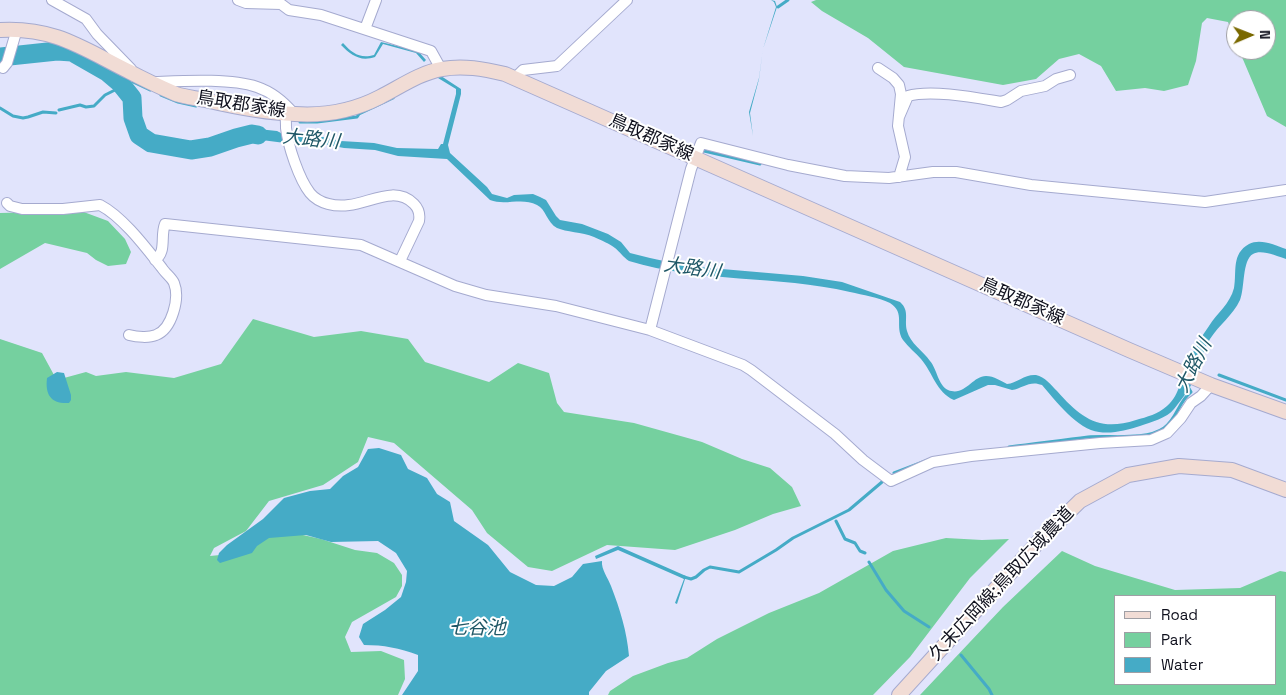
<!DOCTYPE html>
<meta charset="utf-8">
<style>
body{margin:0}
#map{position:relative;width:1286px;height:695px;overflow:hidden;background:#e1e4fc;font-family:"Space Grotesk",sans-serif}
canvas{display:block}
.legend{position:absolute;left:1114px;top:595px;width:162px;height:90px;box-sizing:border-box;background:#fff;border:1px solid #9f9fa5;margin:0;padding:6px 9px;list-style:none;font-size:15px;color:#0f101d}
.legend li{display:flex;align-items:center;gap:10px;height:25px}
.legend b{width:25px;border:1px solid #9f9fa5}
.north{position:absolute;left:1226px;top:10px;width:50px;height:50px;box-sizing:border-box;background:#fff;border:1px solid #9f9fa5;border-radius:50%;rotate:89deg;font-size:14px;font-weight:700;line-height:20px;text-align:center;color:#0f101d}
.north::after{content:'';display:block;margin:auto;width:18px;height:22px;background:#7a6900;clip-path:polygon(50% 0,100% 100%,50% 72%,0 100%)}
</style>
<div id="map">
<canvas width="1286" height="695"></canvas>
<ul class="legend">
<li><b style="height:6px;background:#f1dcd5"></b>Road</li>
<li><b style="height:14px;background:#75d09f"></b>Park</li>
<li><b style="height:14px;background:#45abc6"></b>Water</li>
</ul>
<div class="north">N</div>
</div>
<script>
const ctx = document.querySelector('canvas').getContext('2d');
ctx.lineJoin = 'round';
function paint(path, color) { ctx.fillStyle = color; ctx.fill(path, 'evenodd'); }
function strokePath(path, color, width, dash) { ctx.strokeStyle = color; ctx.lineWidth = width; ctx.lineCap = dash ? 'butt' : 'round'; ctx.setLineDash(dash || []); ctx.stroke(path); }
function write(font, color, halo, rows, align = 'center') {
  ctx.font = font + ' "Space Grotesk","Noto Sans JP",sans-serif'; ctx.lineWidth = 4; ctx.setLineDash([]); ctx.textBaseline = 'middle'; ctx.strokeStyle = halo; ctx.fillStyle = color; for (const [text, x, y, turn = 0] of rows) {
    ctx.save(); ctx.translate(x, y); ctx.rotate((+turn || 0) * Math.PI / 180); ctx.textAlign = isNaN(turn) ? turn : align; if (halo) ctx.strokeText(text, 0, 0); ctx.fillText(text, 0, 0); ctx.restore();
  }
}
paint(new Path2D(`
 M816,0H1286V127L1267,116L1239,50H1266V20H1236V42L1228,22L1207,18L1202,23L1196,61L1188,85L1164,91L1145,88L1116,91L1101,66L1079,54L1059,59L1036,79L1003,85L904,67L868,38L822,11L811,2Z
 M81,211L108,221L125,239L131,252L126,264L108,266L96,260L87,253L45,243L0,269V213Z
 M253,319L314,337L361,331L408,339L425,362L489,382L518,363L549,373L557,403L564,412L634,423L702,442L742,459L770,468L792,487L801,506L773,514L735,530L675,550L607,545L552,571L528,567L487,533L472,510L394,443L368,437L358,462L323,485L269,501L246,531L214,548L210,556L230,554L252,538L285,531L321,539L355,550L377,553L394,563L402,575V586L396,597L352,622L345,637L351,652L381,651L404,660L405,679L398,695H0V339L42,353L54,375L64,378L86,372L96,376L126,372L174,378L221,364Z
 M946,538L982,540L1009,539L970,578L910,657L873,695H608L610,691L633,676L668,663L687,658L717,639L769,613L819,593L893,551Z
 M1062,551L1095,566L1175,590L1240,588L1280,571L1286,572V695H920L1003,607ZM1115,596H1275V684H1115Z`), '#75d09f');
paint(new Path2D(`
 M771,0L775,1L777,7L763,49L759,79L750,113L753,136L761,153L753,136L749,112L759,78L763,49L776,7L774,2Z
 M381,42L418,51L426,60L424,62L416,53L383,44L375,57C360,62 351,55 341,45L343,43C352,53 360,59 374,55Z
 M441,76L461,89V94L448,145L450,153L487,187L492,194L507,198L514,195L533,194L540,197L546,200L556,216L560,220L582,224L608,234L621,242L630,253L650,258L687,266L803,276L842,282L900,302C910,311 904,319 907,331C910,343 923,351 930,361C937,369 938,385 948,390C965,397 972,376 986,376C994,376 1001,381 1007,384C1017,383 1025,374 1036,375C1045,377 1051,385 1057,391C1081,418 1099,432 1136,420C1147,417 1158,414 1167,406C1181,394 1180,377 1188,362C1194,350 1201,337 1209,326C1217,313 1230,304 1234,288C1237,272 1231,254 1249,244C1260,238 1275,245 1286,249V259C1277,256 1261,249 1253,254C1242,260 1245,288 1240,300C1233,315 1219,325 1210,339C1201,354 1199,370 1191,385C1189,390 1178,404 1174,409C1167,418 1151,422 1140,426C1127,430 1113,434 1099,432C1078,430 1055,400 1042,385C1030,380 1023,388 1012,390L995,385H988L954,400C936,392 933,373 921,359C916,353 908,347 903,340C894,326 906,313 890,303C878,297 863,295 850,292C777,275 701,283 629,261C623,257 620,252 615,248C610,244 601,240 594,237C582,232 566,232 557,228C547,223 546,209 537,205C522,197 505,206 490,200L447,159L398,156L375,150L344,148L312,142L285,143L246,138L236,141L231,135L247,130L258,129L277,131L283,134L313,135L341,141L374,143L397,148L438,149L441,144H443L456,94V89L438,78Z
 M57,372L64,373L71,395V400L69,403C51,404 45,395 47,378Z
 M379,448L401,455L408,469L427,478L437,494L450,502L454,521L488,545L510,572L536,585L554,586L572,577L583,564L602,561C601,569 608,578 611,586C620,609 627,632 629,656L606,671L589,692V695H402L418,671V655C399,648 384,645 364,645L359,637L363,624L385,610L401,597L406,582L407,571L396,553L378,541L331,542L306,535L269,538L257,546L252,553L220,563L217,560L219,553L227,545L263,519L284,498L310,491L330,489L343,476L358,467L368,449Z
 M618,546L686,576L677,604L675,603L684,579L618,550L596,559L595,556Z`), '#45abc6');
strokePath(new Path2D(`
 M778,7L788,0
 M133,82L150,90
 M161,95L178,102L196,106
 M0,108L13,116L23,118L28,117L43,112L56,113
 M59,110L80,105L86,107L94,106L105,95L117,89
 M300,122H317L357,117L359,114L393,98
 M704,151L760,164
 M1219,375L1286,400
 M1009,447C1035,444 1062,440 1088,437C1109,435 1146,441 1164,428C1177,419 1178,402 1191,392L1187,385
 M894,473L928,460
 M836,521L845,539L855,543L860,551L865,553
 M869,562L886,590L904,611L929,627
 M684,577L691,579L696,577L704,570L710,567L739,572L776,550L793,538L849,510L882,482
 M961,655L989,689L992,695`), '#45abc6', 3);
strokePath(new Path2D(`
 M0,57L57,51L72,52L107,72L120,83L132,98L133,118L139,135L151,143L191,150L210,147L236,138L252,134L258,135`), '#45abc6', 19);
const street = new Path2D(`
 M52,0L86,19L97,34L131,69
 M238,0L246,3L281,4L289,10L321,15L431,51L441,69
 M365,29L376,0
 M3,68L7,63L17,29
 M878,68L893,78L899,85L901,94L898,126L905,157L899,177
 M515,78L523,70L557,66L627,0
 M154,82C182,81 230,78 257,87C272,92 284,102 294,114
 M285,113C286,118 286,123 286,128C288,146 299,179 310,193C319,204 336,207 349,205C370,203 395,185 414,204C419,209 420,215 419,221L400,261
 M899,117L908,96C931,89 977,98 1001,102L1007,100L1021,91L1045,86L1056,79L1070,75
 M7,203L10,206L22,209H63L100,205C123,217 146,248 162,268C165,273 172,278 174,283C180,298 172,329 156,335C149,338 137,337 129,335
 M155,260C167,252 160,236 165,224L361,245L455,286L486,295L556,306L650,330L743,365L751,370L835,434L863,460L891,481L933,462L971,456L1100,443L1151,440L1167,433L1181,418L1191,403L1201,396L1211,385
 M650,330L691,169L701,143L788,165L845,176L889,178L933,172H956L1031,185L1205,202L1286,190`);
const secondary = new Path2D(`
 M0,30C54,27 82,48 128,71C143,79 160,87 176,94C185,97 196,98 205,100C235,107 265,113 295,114C325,116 353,111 380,97C400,87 419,73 442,69C463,65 484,69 505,74L1129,350L1211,385L1286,412
 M899,695L1041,539L1080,501L1128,475L1179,466L1232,470L1286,490`);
strokePath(street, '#a5aacf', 12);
strokePath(secondary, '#a5aacf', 16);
strokePath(street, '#fff', 10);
strokePath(secondary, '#f1dcd5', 14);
write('18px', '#0f101d', '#fff', [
 ["鳥取郡家線",241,105,9],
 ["鳥取郡家線",651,138,24],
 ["鳥取郡家線",1022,302,24],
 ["久末広岡線;鳥取広域農道",1002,584,-47]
]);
write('italic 19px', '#205867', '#fff', [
 ["大路川",311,140,6],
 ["大路川",692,269,8],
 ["大路川",1194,366,-63],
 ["七谷池",477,629]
]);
</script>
